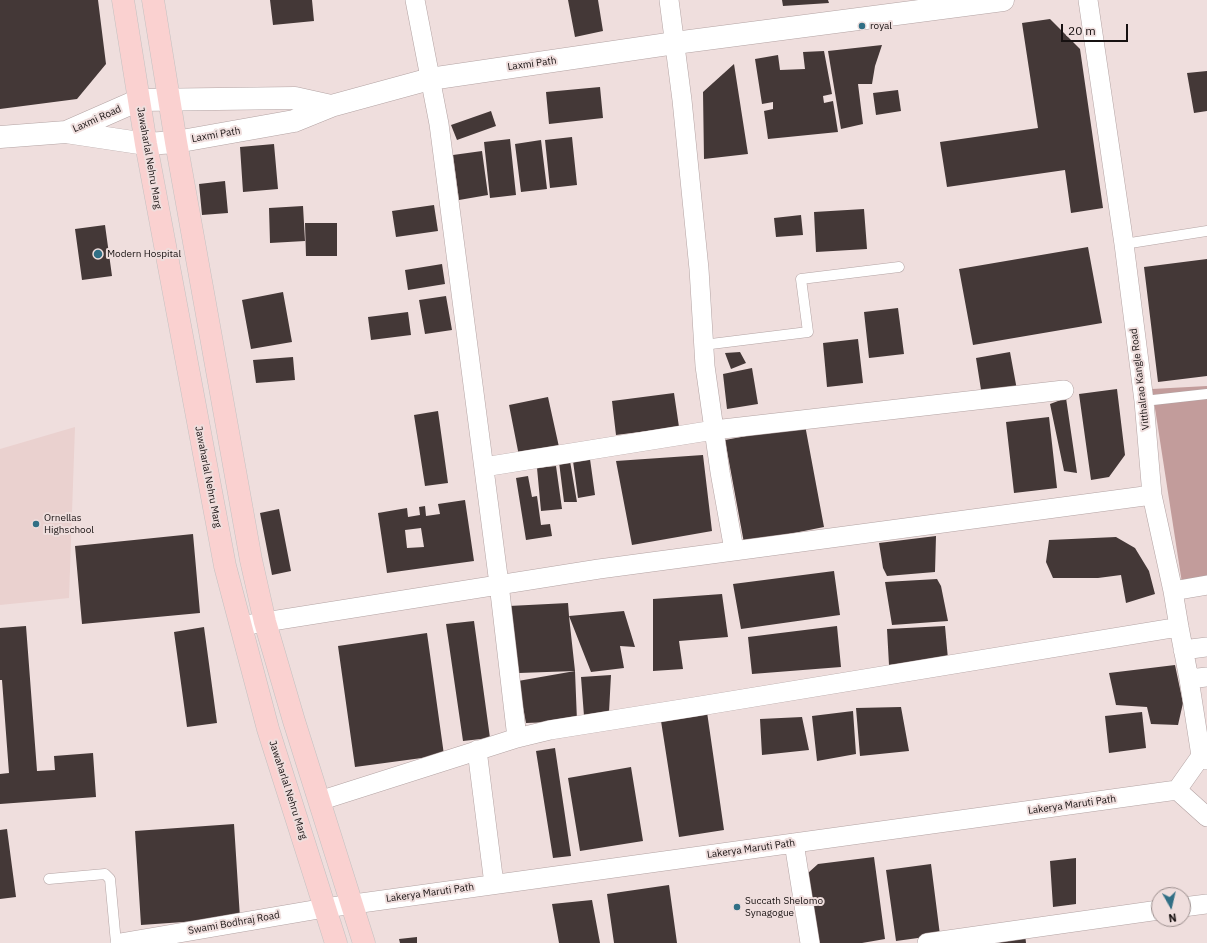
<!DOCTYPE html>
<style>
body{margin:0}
#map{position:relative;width:1207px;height:943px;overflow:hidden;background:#efdedd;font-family:"IBM Plex Sans",sans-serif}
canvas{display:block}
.north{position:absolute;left:1151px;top:887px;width:40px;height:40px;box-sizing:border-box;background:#efdedd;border:1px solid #998c8b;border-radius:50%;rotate:172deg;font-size:11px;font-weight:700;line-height:16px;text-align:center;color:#171111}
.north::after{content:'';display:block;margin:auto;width:14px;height:18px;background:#316f85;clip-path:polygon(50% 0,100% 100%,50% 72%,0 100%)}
.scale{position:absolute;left:1061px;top:24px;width:67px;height:18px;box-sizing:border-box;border:2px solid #171111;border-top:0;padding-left:5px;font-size:12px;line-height:14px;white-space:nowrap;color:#171111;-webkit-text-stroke:3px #efdedd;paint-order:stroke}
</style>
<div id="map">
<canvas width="1207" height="943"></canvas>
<div class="north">N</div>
<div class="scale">20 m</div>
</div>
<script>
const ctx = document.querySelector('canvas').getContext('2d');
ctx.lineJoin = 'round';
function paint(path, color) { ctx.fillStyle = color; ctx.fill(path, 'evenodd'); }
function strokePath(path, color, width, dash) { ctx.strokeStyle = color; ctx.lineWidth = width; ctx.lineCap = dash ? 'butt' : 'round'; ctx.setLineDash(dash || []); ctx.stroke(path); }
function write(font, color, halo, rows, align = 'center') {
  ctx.font = font + ' "IBM Plex Sans",sans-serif'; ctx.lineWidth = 4; ctx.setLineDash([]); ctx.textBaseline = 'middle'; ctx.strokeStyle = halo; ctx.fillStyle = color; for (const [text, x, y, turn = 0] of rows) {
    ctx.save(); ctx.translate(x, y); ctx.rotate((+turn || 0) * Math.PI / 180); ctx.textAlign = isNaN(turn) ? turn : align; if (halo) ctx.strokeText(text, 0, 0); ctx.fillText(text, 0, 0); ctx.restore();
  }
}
paint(new Path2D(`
 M75,427L69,598L0,605V449Z`), '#ead1cf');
paint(new Path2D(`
 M1207,386V578L1182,583L1152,389Z`), '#c29c9b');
paint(new Path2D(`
 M0,0H98L106,64L77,99L0,109Z
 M270,0H312L314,21L273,25Z
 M568,0H598L603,31L575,37Z
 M782,0H828L829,3L783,6Z
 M1050,19L1080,49L1103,208L1071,213L1065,170L947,187L940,142L1038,128L1022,23Z
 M882,45L875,66L872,84H858L863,124L841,129L828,51Z
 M824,51L832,94L823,96L824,103L833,101L838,132L768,139L764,111L773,109V102L762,104L755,59L778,55L780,70L805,69L803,52Z
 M734,64L748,154L704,159L703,92Z
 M1207,71V111L1194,113L1187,73Z
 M600,87L603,118L549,124L546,92Z
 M898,90L901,111L876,115L873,93Z
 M491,111L496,126L457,140L451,125Z
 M572,137L577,185L550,188L545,140Z
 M510,139L516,195L490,198L484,142Z
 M541,140L547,189L521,192L515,144Z
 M274,144L278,189L243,192L240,147Z
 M482,151L488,195L459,200L453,155Z
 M225,181L228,213L202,215L199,184Z
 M434,205L438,231L396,237L392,211Z
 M303,206L305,241L270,243L269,208Z
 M864,209L867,249L816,252L814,212Z
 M801,215L803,235L776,237L774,218Z
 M305,223H337V256H306Z
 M105,225L112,276L82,280L75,229Z
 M1088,247L1102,323L973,345L959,269Z
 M1207,259V376L1158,382L1144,267Z
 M442,264L445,284L408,290L405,270Z
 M283,292L292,342L251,349L242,300Z
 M446,296L452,330L425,334L419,300Z
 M898,308L904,354L869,358L864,312Z
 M408,312L411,335L371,340L368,317Z
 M858,339L863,383L827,387L823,343Z
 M740,352L746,363L731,369L725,353Z
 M1010,352L1017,390L982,396L976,358Z
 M293,357L295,380L256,383L253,360Z
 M752,368L758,404L727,409L723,374Z
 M1117,389L1125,455L1109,477L1091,480L1079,394Z
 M674,393L679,427L616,435L612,401Z
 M548,397L559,447L519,456L509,405Z
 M1066,398L1077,473L1064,471L1050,404Z
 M438,411L448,483L425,486L414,415Z
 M1049,417L1057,488L1014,493L1006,422Z
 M805,425L824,527L744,543L725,440Z
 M703,455L712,531L632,545L616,461Z
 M590,459L595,495L578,498L573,461Z
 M570,461L577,502H564L559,462Z
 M556,466L562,509L541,511L537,468Z
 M528,476L532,497L537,496L541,525L550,524L552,536L526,540L516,478Z
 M465,500L474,561L387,573L378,513L407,508L408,517L420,515L419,507L425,506L426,516L440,514L438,504ZM421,528L424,547L407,548L405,530Z
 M279,509L291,571L272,575L260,513Z
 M193,534L200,613L82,624L75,546Z
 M936,536L935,572L887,576L883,568L879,543Z
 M1116,537L1135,548L1149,571L1155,594L1126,603L1121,575L1098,578H1053L1046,562L1049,540Z
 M834,571L840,615L741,629L733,584Z
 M937,579L941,586L948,621L892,625L885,582Z
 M722,594L728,637L679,641L683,669L653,671V599Z
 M568,603L569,616L624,611L635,647L620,646L624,668L591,672L569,616L575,671L577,721L526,723L518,681L575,671L519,673L509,606Z
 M474,621L490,738L463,741L446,624Z
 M26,626L37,771L55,770L54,756L93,753L96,797L0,804V774L9,773L2,680H0V628Z
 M837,626L841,667L752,674L748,637Z
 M945,626L948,659L889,665L887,629Z
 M204,627L217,723L187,727L174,632Z
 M427,633L444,755L355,767L338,646Z
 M1175,665L1183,703L1178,725L1151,724L1147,707L1116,705L1109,673Z
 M611,675L609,712L584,716L581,677Z
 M901,707L909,751L860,756L856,708Z
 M853,711L856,754L817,761L812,716Z
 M707,712L724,830L679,837L661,721Z
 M1142,712L1146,748L1109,753L1105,716Z
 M802,717L809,750L762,755L760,719Z
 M555,748L571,856L553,858L536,751Z
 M631,767L643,841L580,851L568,778Z
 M234,824L240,918L141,925L135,831Z
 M7,829L16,897L0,899V830Z
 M874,857L885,939L862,943H812L808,873L818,864Z
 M1076,858V904L1053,907L1050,861Z
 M931,864L940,935L896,941L886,870Z
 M669,885L677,943H614L607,894Z
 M592,900L600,943H559L552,904Z
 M1025,934L1026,943H969Z
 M417,937V943H400L399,939Z`), '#443837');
const service = new Path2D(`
 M1124,244L1207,231
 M703,345L808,332L801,279L899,267
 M1144,401L1207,394
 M49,879L105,874L110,879L116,943`);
const minor = new Path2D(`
 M415,0L439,124L499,584L517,738
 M669,0L682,100L699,269L705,366L720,472L734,550
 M1088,0L1124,244L1144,401L1152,495L1173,591L1179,627L1189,679L1201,756
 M484,467L714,430L1064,390
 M1173,591L1207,585
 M240,626L599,569L1152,495
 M1183,650L1207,647
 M1189,679L1207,677
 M477,750L494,884
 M1207,760L1201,756L1177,790L1207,817
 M319,801L517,738L550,730L694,707L1179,627
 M794,843L810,943
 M1183,907L1207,904
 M120,943L325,908L1177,790
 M927,943L1159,910`);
const tertiary = new Path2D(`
 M66,132L146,144L176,142L294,121L331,106L430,79L675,43L1003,0
 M0,137L66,132L139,100L295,98L331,106`);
const primary = new Path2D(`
 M123,0L146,144L225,566L268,729L336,943
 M153,0L176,142L251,560L265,622L294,721L364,943`);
strokePath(service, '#b3a3a3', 11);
strokePath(minor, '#b3a3a3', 20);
strokePath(tertiary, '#b3a3a3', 23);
strokePath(primary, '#c3c1c1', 23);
strokePath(service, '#fff', 10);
strokePath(minor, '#fff', 19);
strokePath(tertiary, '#fff', 22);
strokePath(primary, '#fad1d0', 22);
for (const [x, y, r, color] of [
 [862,26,4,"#316f85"],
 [98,254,5,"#316f85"],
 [36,524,4,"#316f85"],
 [737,907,4,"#316f85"]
]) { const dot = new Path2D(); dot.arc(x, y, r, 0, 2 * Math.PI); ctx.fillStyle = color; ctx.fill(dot); strokePath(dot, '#efdedd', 1.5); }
write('10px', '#171111', '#efdedd', [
 ["royal",870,26],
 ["Modern Hospital",107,254],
 ["Ornellas",44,518],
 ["Highschool",44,530],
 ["Succath Shelomo",745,901],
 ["Synagogue",745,913]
], 'left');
write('10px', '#171111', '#efdedd', [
 ["Laxmi Path",532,64,-8],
 ["Laxmi Road",97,119,-24],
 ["Laxmi Path",216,135,-10],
 ["Jawaharlal Nehru Marg",149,158,80],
 ["Vitthalrao Kangle Road",1140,379,-97],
 ["Jawaharlal Nehru Marg",208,477,79],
 ["Jawaharlal Nehru Marg",288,790,72],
 ["Lakerya Maruti Path",1072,805,-8],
 ["Lakerya Maruti Path",751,849,-8],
 ["Lakerya Maruti Path",430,893,-8],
 ["Swami Bodhraj Road",234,923,-10]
]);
</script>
